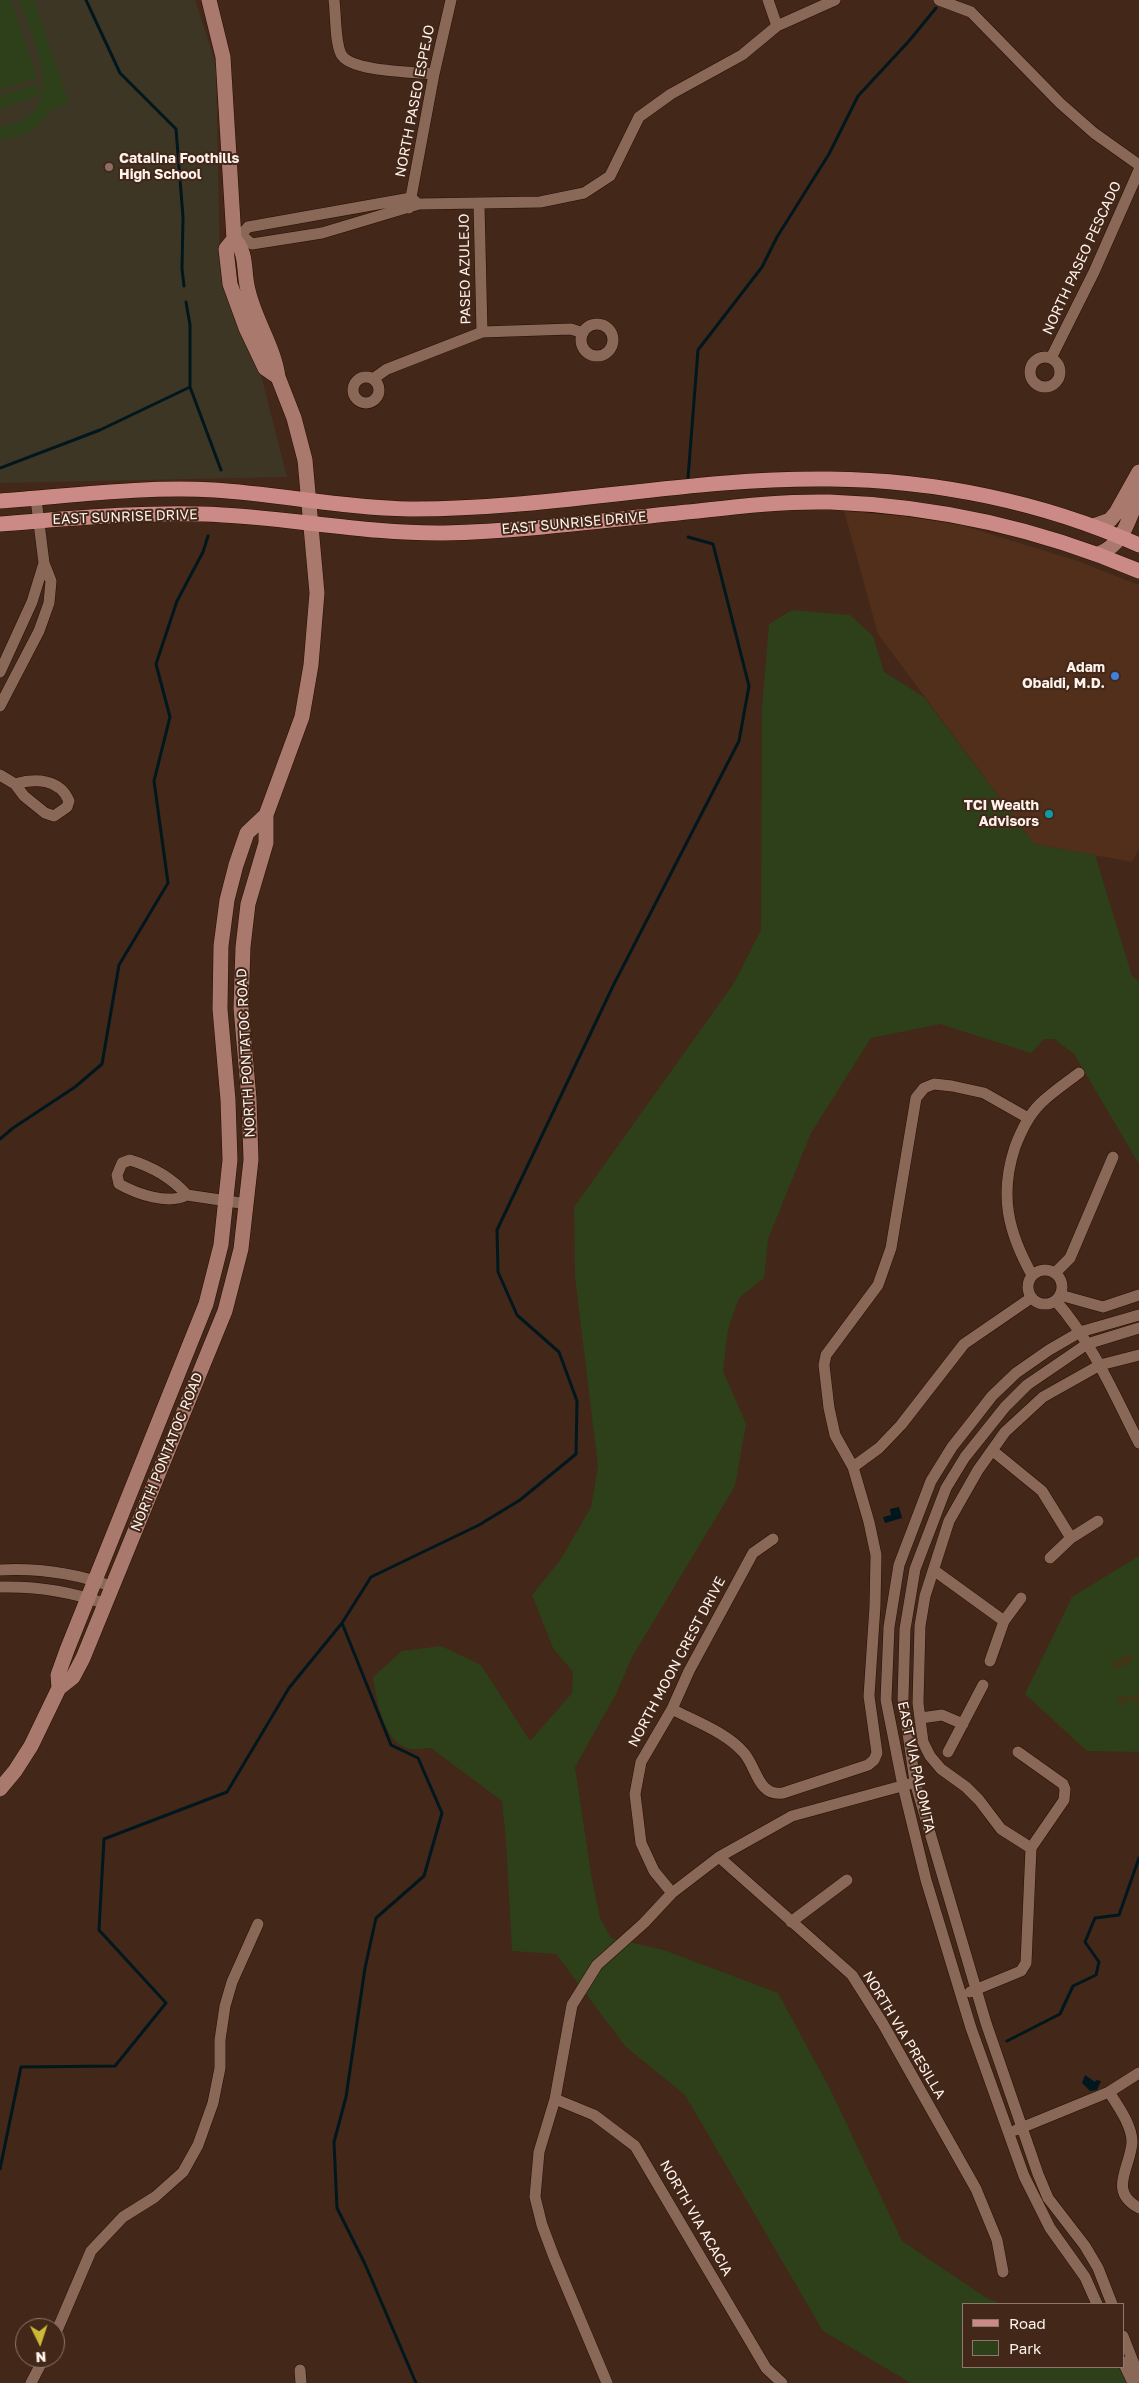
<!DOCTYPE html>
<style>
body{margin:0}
#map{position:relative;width:1139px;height:2383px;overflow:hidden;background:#432718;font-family:"Golos Text",sans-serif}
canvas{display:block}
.legend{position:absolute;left:962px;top:2303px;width:162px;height:65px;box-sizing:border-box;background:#432718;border:1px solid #8d786d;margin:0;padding:6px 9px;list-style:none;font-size:15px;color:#fdf2ec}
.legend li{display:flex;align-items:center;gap:10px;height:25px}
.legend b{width:25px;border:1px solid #8d786d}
.north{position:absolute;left:15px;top:2318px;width:50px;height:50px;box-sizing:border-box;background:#432718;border:1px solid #8d786d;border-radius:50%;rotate:176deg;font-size:14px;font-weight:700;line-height:20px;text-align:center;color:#fdf2ec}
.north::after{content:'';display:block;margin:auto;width:18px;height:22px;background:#cdb938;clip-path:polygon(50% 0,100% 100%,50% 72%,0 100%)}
</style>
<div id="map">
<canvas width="1139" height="2383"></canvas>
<ul class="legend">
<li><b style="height:6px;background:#cb8a85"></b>Road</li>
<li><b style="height:14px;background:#2d401a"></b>Park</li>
</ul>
<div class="north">N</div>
</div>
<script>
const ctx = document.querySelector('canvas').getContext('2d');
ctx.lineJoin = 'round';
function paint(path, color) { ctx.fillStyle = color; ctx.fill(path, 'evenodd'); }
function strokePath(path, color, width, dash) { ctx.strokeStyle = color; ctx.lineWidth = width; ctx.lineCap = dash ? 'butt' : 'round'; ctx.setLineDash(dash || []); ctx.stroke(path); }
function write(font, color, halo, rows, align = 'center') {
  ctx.font = font + ' "Golos Text",sans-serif'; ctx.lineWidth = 4; ctx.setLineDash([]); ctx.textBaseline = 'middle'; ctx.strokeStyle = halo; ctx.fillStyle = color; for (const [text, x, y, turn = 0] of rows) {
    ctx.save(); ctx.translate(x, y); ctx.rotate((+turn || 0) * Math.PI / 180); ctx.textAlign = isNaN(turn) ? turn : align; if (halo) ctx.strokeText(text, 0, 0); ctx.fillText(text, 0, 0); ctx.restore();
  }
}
paint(new Path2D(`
 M844,511L903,516L961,525L1078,561L1139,585V849L1132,862L1034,844L878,634Z`), '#512f1b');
paint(new Path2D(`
 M0,0H195L216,64L220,269L262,379L287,477L0,483Z`), '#3e3625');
paint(new Path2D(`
 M0,0H11L37,78L0,90Z
 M19,0H34L69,103L51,110L41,123L26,134L0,140V127C73,116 34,43 19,0Z
 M36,84L40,95L0,109V96Z
 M792,610L850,615L873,636L884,672L924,697L1034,844L1095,855L1132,976L1139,981V1164L1074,1054L1054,1039H1044L1031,1053L940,1024L871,1038L811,1133L768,1239L764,1278L739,1298L728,1329L723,1371L746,1424L735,1486L632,1657L616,1694L575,1767L591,1874L600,1918L611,1938L664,1950L778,1993L831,2091L902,2241L985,2297L1001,2304H963V2367H1123L1139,2375V2383H911L823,2331L685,2095L625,2046L556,1954L512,1951L506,1840L502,1801L431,1748C425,1748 417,1750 411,1749C384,1745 376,1699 373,1677L402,1651L441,1646L481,1665L530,1741L572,1693L573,1672L553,1648L532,1595L561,1559L591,1507L598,1466L575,1277L574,1207L734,983L761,930L762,707L769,624Z
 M1139,1556V1752L1087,1751L1025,1694L1072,1597Z`), '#2d401a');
paint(new Path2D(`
 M1127,1654L1133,1655L1132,1661L1124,1667L1115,1669L1112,1667V1663Z
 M1139,1693V1703L1131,1701L1121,1706L1117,1702V1697L1119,1695L1129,1697Z`), '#3f3616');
paint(new Path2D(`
 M899,1507L902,1518L885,1523L883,1517L891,1515L890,1509Z
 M1085,2075L1095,2082L1096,2080L1101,2081L1097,2090L1090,2091L1082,2083Z`), '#00171e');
strokePath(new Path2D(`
 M86,0L120,73L176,129L183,217L182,269L184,286
 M186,302L190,325V387L221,470
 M0,468L100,430L190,387
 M688,478L698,350L762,267L777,237L829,154L858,96L909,41L936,8
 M0,1139L13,1128L75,1087L102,1064L119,965L168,883L154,781L170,717L156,664L177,601L203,552L208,536
 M1007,2041L1060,2014L1073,1986L1096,1975L1099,1962L1085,1942L1095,1918L1119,1915L1139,1858
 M0,2169L21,2067L115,2066L166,2003L99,1930L104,1839L227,1792L289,1688L342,1623
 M416,2383L365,2264L337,2208L334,2142L346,2097L365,1968L376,1918L424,1876L442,1813L418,1758L391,1745L342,1623L371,1577L479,1525L520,1500L576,1454L577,1401L559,1352L517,1315L498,1272L497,1230L614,984L739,741L749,686L713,544L688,537`), '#00171e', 3);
const street = new Path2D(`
 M334,0C336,15 335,42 341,54C350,72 415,72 434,74
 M768,0L777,26
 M939,0L971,12L1060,103L1094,133L1139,165
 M479,204L482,332
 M409,208L434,74L451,0
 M241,235L252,244L322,233L419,204L540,202L584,193L610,176L639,117L671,94L742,55L777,26L835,0
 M234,236L241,235L248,227L411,198L416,202
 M581 340a16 16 0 1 1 32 0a16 16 0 1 1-32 0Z
 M1030 372a15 15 0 1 1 30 0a15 15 0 1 1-30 0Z
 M1051,358L1094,272L1139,170
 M353 390a13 13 0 1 1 26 0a13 13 0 1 1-26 0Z
 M373,379L387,369L482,332L571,329L583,333
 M0,672L32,602L44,563
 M0,706L39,631L49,603L51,581L44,563L36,499
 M0,775L15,784L24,796L45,813L54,816L67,807L69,801C60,779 36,778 15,784
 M187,1195C171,1177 153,1167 130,1160L122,1163L117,1175L119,1184C137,1194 168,1205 187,1195L247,1204
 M1028 1287a17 17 0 1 1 34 0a17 17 0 1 1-34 0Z
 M1055,1273L1070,1258L1113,1157
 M1032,1275C1008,1232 999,1195 1015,1147C1021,1131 1028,1116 1040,1104C1051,1093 1066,1083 1079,1073
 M1060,1295L1103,1307L1139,1295
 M1056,1301C1092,1342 1114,1394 1139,1443
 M993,1451L1042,1491L1071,1538
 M853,1467L879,1448L901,1425L964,1344L1031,1298
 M1050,1558L1071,1538L1098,1521
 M0,1570C40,1568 75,1573 113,1587
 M935,1571L1004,1621
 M0,1587C38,1586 70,1591 106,1604
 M990,1661L1004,1621L1021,1598
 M672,1709C696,1722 726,1732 744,1753C757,1768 758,1797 783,1793L868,1765L874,1760L877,1753L869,1696L875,1606L876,1555L869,1522L853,1467L835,1435L829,1408L824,1365L826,1355L878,1285L891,1248L916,1098L924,1088L934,1084L952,1086L984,1093L1028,1118
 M921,1718L942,1715L963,1724
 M948,1752L983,1685
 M1031,1848L1001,1829L979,1800L966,1787L941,1769L930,1756L923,1742L918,1703L920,1626L925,1596L949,1521L978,1470L1005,1432L1043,1397L1100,1365L1139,1355
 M719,1857L852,1975L883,2024L976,2189L997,2240L1003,2272
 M672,1893L654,1871L641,1843L635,1794L641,1762L672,1709L689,1671L753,1553L773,1539
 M791,1922L847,1880
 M970,1992L1021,1971L1026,1963L1031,1848L1064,1800L1065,1789L1063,1784L1018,1752
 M1109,2092C1118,2106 1132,2125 1132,2142C1131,2167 1107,2191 1139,2208
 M555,2099L594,2115L635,2146L766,2368L782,2383
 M1016,2130L1109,2092L1139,2073
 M1097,2304L1085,2277L1050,2228L1024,2176L971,2028L926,1880L903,1786L886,1700L889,1627L899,1565L931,1481L952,1447L971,1423L992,1396L1016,1373L1049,1350L1080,1332L1139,1315
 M1112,2304L1098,2268L1085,2246L1048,2198L1038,2174L986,2023L915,1782L903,1699L905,1629L915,1569L946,1488L965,1457L1005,1407L1027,1385L1087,1344L1139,1328
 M55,2335L91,2251L123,2217L155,2197L183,2172L198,2145L213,2103L220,2068V2040L225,2006L232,1982L258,1924
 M1123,2336L1139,2377
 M1123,2362L1133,2383
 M300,2370L301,2383
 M31,2383L44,2358
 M607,2383L554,2257L542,2225L535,2197L539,2152L555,2099L572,2005L597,1965L644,1923L672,1893L719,1857L792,1816L909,1784`);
const secondary = new Path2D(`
 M209,0L223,57L234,239C248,253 243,272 248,290C255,321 274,347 278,377L265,368L246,328L230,284L226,249L234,239
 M1093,526L1110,520L1116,513L1139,472
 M1099,554C1125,543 1128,519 1139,495
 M59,1688L58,1675L67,1650L206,1304L221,1245L230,1160L228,1100L220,1009L221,946L227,900L236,865L247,833L266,815
 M0,1789L15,1771L31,1746L59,1688L73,1677L83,1658L225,1311L241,1249L251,1160L249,1099L241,1008L243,947L248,904L266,843V815L302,717L311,665L317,593L305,460L294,418L278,377`);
const primary = new Path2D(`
 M0,501C70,496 143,486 214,490C279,494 344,508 409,509C550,510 689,477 830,479C935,480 1043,502 1139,545
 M0,524C67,519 135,512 202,514C283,516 363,534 444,533C529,531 613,519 698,511C742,506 786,501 830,502C938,506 1040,529 1139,571`);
strokePath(street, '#290f02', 12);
strokePath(secondary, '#290f02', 16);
strokePath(primary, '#290f02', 16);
strokePath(street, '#896857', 11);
strokePath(secondary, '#aa796e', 15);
strokePath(primary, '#cb8a85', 15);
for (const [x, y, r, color] of [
 [109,167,5,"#8d6e63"],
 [1115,676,5,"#3f7fe0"],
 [1049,814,5,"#0f9aa8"]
]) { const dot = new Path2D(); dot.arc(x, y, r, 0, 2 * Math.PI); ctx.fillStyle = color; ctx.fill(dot); strokePath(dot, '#432718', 2); }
write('14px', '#fdf2ec', '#432718', [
 ["NORTH PASEO ESPEJO",415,101,-79],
 ["NORTH PASEO PESCADO",1082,258,-65],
 ["PASEO AZULEJO",465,269,-91],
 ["EAST SUNRISE DRIVE",125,517,-2],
 ["EAST SUNRISE DRIVE",574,523,-5],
 ["NORTH PONTATOC ROAD",246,1053,-93],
 ["NORTH PONTATOC ROAD",167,1452,-68],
 ["NORTH MOON CREST DRIVE",677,1662,-62],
 ["EAST VIA PALOMITA",916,1767,78],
 ["NORTH VIA PRESILLA",904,2035,59],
 ["NORTH VIA ACACIA",696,2218,60]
]);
write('bold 14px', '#fdf2ec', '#432718', [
 ["Catalina Foothills",119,159,"left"],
 ["High School",119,175,"left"],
 ["Adam",1105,668],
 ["Obaidi, M.D.",1105,684],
 ["TCI Wealth",1039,806],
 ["Advisors",1039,822]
], 'right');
</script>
